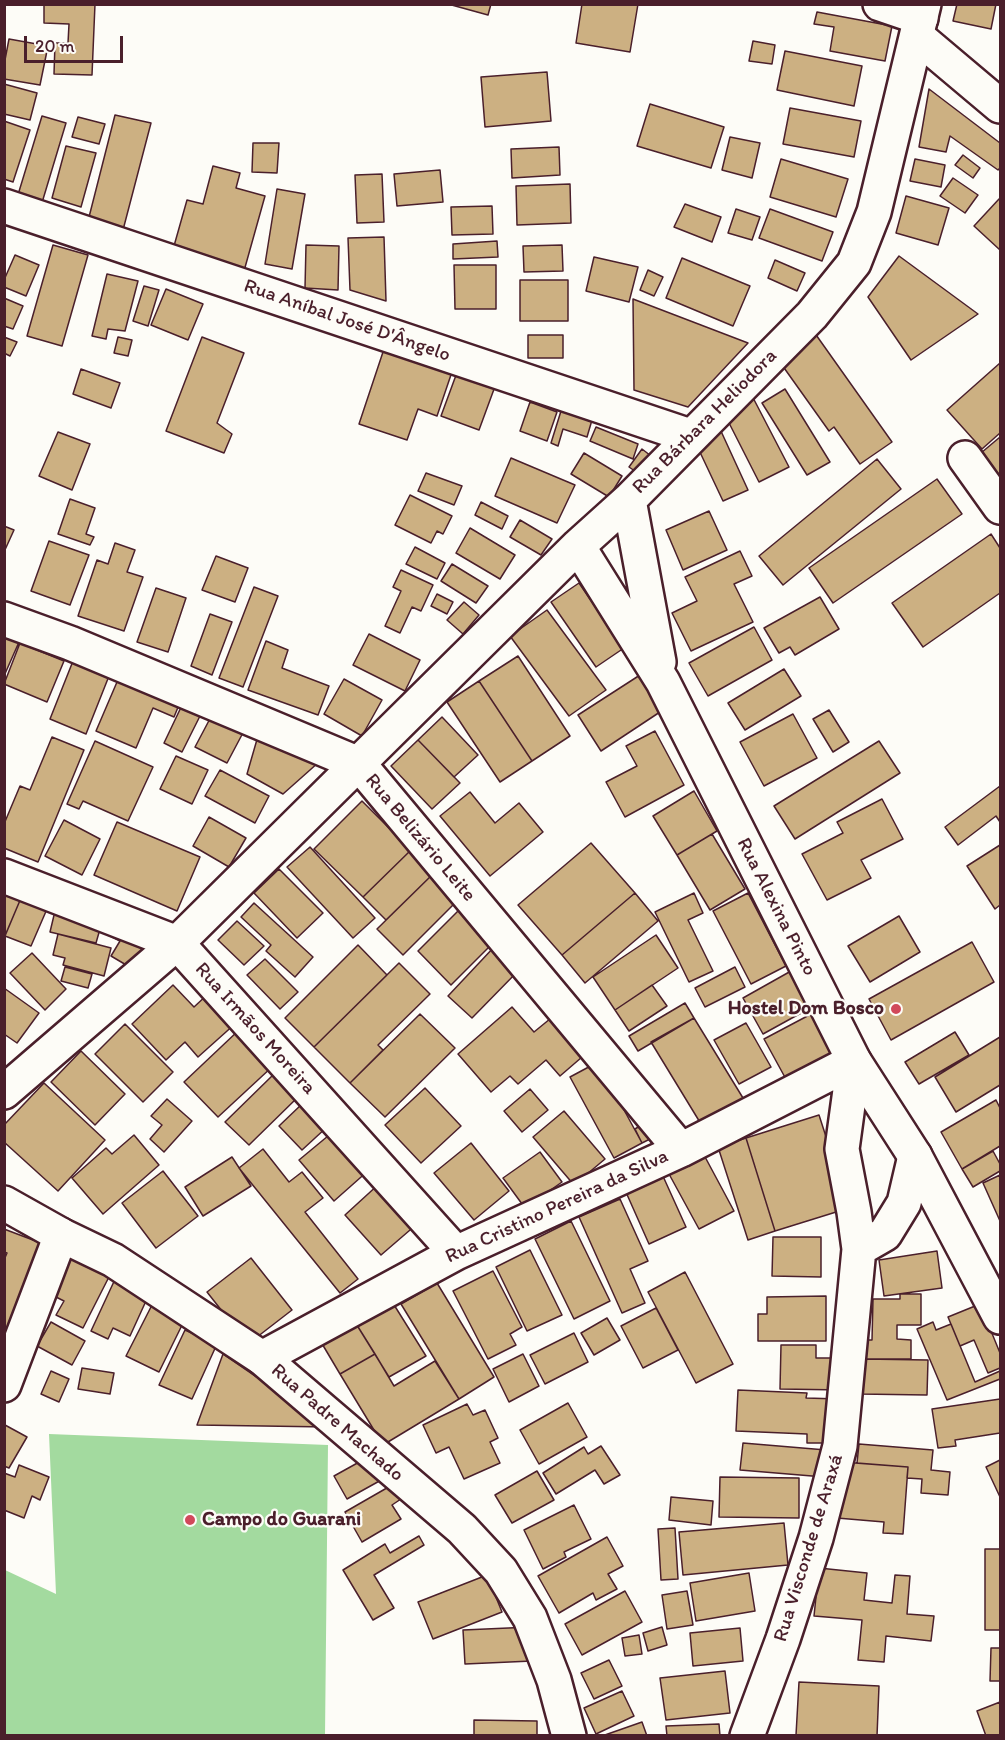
<!DOCTYPE html>
<meta charset="utf-8">
<style>
body{margin:0}
#map{position:relative;width:1005px;height:1740px;overflow:hidden;background:#fdfcf7;font-family:Itim,sans-serif}
canvas{display:block}
.frame{position:absolute;inset:0;border:6px solid #4a1f2b;pointer-events:none}
.scale{position:absolute;left:24px;top:36px;width:99px;height:27px;box-sizing:border-box;border:3px solid #4a1f2b;border-top:0;padding-left:8px;font-size:18px;line-height:21px;white-space:nowrap;color:#4a1f2b;-webkit-text-stroke:4px #fdfcf7;paint-order:stroke}
</style>
<div id="map">
<canvas width="1005" height="1740"></canvas>
<div class="frame"></div>
<div class="scale">20 m</div>
</div>
<script>
const ctx = document.querySelector('canvas').getContext('2d');
ctx.lineJoin = 'round';
function paint(path, color) { ctx.fillStyle = color; ctx.fill(path, 'evenodd'); }
function strokePath(path, color, width, dash) { ctx.strokeStyle = color; ctx.lineWidth = width; ctx.lineCap = dash ? 'butt' : 'round'; ctx.setLineDash(dash || []); ctx.stroke(path); }
function write(font, color, halo, rows, align = 'center') {
  ctx.font = font + ' Itim,sans-serif'; ctx.lineWidth = 4.5; ctx.setLineDash([]); ctx.textBaseline = 'middle'; ctx.strokeStyle = halo; ctx.fillStyle = color; for (const [text, x, y, turn = 0] of rows) {
    ctx.save(); ctx.translate(x, y); ctx.rotate((+turn || 0) * Math.PI / 180); ctx.textAlign = isNaN(turn) ? turn : align; if (halo) ctx.strokeText(text, 0, 0); ctx.fillText(text, 0, 0); ctx.restore();
  }
}
paint(new Path2D(`
 M49,1434L328,1445L325,1735H5V1570L56,1594Z`), '#a3da9f');
const building = new Path2D(`
 M44,4H95L92,75L54,74L55,43H68L69,24L44,23Z
 M448,4H491L488,15Z
 M582,4H638L630,52L576,43Z
 M957,4H996L991,29L953,21Z
 M817,12L892,26L885,61L830,51L834,27L814,24Z
 M9,39L48,46L40,85L4,79V65Z
 M753,41L775,45L772,64L749,61Z
 M785,51L862,66L854,106L777,90Z
 M547,72L551,121L485,127L481,77Z
 M4,84L37,93L30,120L4,114Z
 M929,89L1000,143V168L998,170L950,136L946,152L919,147Z
 M650,104L724,127L711,168L637,146Z
 M790,108L861,121L854,157L783,144Z
 M115,115L151,123L123,230L88,221Z
 M42,116L66,123L41,206L17,198Z
 M78,117L105,124L99,144L72,137Z
 M4,121L30,130L13,182L4,179Z
 M730,137L760,143L752,178L722,170Z
 M253,143H279L277,173L252,172Z
 M66,146L96,153L81,207L52,198Z
 M559,147L560,175L512,178L511,149Z
 M963,155L980,168L973,178L955,165Z
 M781,159L848,179L836,217L770,197Z
 M915,159L945,165L941,187L910,181Z
 M213,166L240,173L236,188L265,196L244,271L172,253L187,200L203,204Z
 M440,170L443,202L397,206L394,174Z
 M382,174L384,222L357,223L355,175Z
 M953,178L978,195L965,213L940,196Z
 M570,184L571,223L517,225L516,186Z
 M277,189L305,194L292,269L265,264Z
 M906,196L949,208L938,245L896,233Z
 M999,199L1000,200V250L974,226Z
 M685,204L721,217L712,242L674,227Z
 M492,206L493,234L452,235L451,207Z
 M736,209L760,217L752,240L728,233Z
 M770,209L833,232L822,261L759,238Z
 M384,237L386,301L350,290L348,238Z
 M497,241L498,257L453,259V244Z
 M53,245L88,255L62,346L27,336Z
 M306,245L339,246L338,290L305,288Z
 M562,245L563,271L524,272L523,246Z
 M15,255L39,265L26,296L4,287V280Z
 M899,256L978,314L911,360L868,297Z
 M594,257L638,267L629,302L586,291Z
 M682,258L750,286L733,326L666,298Z
 M775,260L805,273L797,291L768,278Z
 M454,265H496V309H455Z
 M648,270L663,277L654,296L640,290Z
 M107,274L138,281L125,331L108,329L106,339L92,336Z
 M520,280H568V321H520Z
 M144,286L159,290L148,326L133,321Z
 M166,289L203,304L188,340L151,325Z
 M4,298L23,306L13,329L4,326Z
 M633,299L748,343L688,407L634,390Z
 M814,332L892,442L860,464L834,427L829,431L777,358Z
 M528,335H563V358H528Z
 M4,337L17,342L10,356L4,353Z
 M118,337L132,340L128,356L114,353Z
 M202,337L244,353L217,423L232,434L224,453L166,431Z
 M387,340L455,363L437,416L418,409L407,440L359,424Z
 M1000,363V433L982,449L947,410Z
 M459,367L497,381L479,430L441,416Z
 M81,369L120,383L111,408L73,394Z
 M785,389L830,462L807,475L762,403Z
 M749,390L789,467L759,482L726,417Z
 M530,402L557,412L547,441L520,431Z
 M561,411L592,420L587,437L563,429L558,446L551,443Z
 M596,427L638,444L633,459L590,441Z
 M720,429L748,490L723,501L698,448Z
 M58,432L90,444L72,490L39,476Z
 M1000,437V476L981,453Z
 M642,449L655,459L642,476L629,467Z
 M584,453L622,476L609,497L571,474Z
 M511,458L575,485L557,523L495,496Z
 M877,459L901,489L783,585L759,556Z
 M426,473L462,486L454,505L418,491Z
 M937,479L962,514L833,603L809,568Z
 M410,495L452,516L443,534L437,531L431,543L395,525Z
 M70,499L95,508L86,534L94,537L90,545L58,534Z
 M481,502L508,516L502,529L475,515Z
 M709,511L727,550L683,570L666,530Z
 M520,520L552,539L541,555L510,537Z
 M4,526L14,530L4,552Z
 M470,528L515,555L500,579L456,553Z
 M991,534L1000,548V593L923,647L892,603Z
 M49,541L89,555L70,605L31,591Z
 M115,543L135,550L127,572L143,577L124,631L78,616L97,560L108,564Z
 M415,547L445,563L437,579L406,564Z
 M740,551L752,576L734,584L753,622L691,651L672,613L697,601L685,577Z
 M216,556L248,568L235,602L202,590Z
 M452,564L488,586L476,603L441,581Z
 M401,570L433,585L421,611L412,607L400,633L385,626L401,591L393,587Z
 M579,583L624,648L596,667L551,602Z
 M254,587L278,596L243,687L219,678Z
 M156,588L186,598L168,652L137,642Z
 M437,594L453,602L447,614L431,606Z
 M820,597L839,629L795,655L790,647L779,653L764,628Z
 M464,602L479,615L463,634L447,620Z
 M547,610L606,690L569,716L510,636Z
 M210,614L232,622L212,675L191,666Z
 M754,627L772,660L708,696L689,663Z
 M369,634L420,660L405,691L353,665Z
 M4,636L19,642L4,676Z
 M266,641L288,650L282,668L329,686L318,715L248,690Z
 M20,643L64,661L47,702L4,684Z
 M518,656L570,736L532,761L479,681Z
 M73,661L109,676L86,734L50,719Z
 M784,669L801,696L745,730L728,703Z
 M120,675L181,700L174,717L153,708L136,748L96,731Z
 M640,675L663,710L601,751L578,715Z
 M344,679L382,700L362,736L324,714Z
 M479,681L532,761L500,782L447,702Z
 M184,701L203,710L182,752L164,743Z
 M829,710L849,742L833,752L813,719Z
 M213,713L245,729L227,763L195,747Z
 M793,714L817,758L764,786L740,742Z
 M442,717L478,755L454,777L418,740Z
 M655,731L684,785L625,817L606,782L637,766L626,746Z
 M258,736L319,762L283,794L247,774Z
 M52,737L84,750L38,862L4,848V824L20,786L30,790Z
 M418,740L460,783L432,809L391,766Z
 M95,741L153,767L128,821L83,801L79,809L67,804Z
 M879,741L900,773L795,839L774,806Z
 M176,756L208,770L192,804L160,789Z
 M220,770L269,796L255,823L205,796Z
 M1000,786V822L996,816L958,845L945,827Z
 M694,791L717,831L677,855L653,816Z
 M470,792L495,823L519,803L543,832L490,876L440,816Z
 M882,799L903,839L861,860L871,878L827,900L802,854L843,833L837,822Z
 M362,801L411,850L363,897L314,849Z
 M209,817L246,838L229,867L193,846Z
 M64,820L100,839L82,875L45,856Z
 M117,822L200,857L177,911L94,875Z
 M712,834L745,889L710,910L677,855Z
 M591,843L635,893L562,955L518,905Z
 M1000,845V905L995,909L967,866Z
 M310,847L375,918L353,938L287,867Z
 M411,850L434,873L386,920L363,897Z
 M279,869L323,913L297,938L254,893Z
 M434,873L460,898L403,955L377,929Z
 M4,891L21,898L4,938Z
 M635,893L658,921L585,983L562,955Z
 M694,893L703,913L688,920L713,971L689,982L655,912Z
 M748,893L786,966L751,984L713,911Z
 M21,898L47,909L31,946L5,936Z
 M254,903L313,957L295,977L266,951L271,945L241,917Z
 M461,908L495,941L451,985L418,951Z
 M55,911L102,922L96,943L50,932Z
 M899,916L920,952L870,982L848,946Z
 M237,921L264,946L244,965L218,940Z
 M112,928L146,946L133,969L111,956L120,941L108,935Z
 M58,934L111,948L104,976L63,965L65,958L53,955Z
 M656,935L678,968L615,1010L593,977Z
 M972,942L994,982L891,1040L869,999Z
 M358,945L387,975L314,1047L285,1018Z
 M495,946L519,970L472,1018L448,996Z
 M32,953L66,989L45,1010L10,973Z
 M265,959L298,992L280,1009L247,975Z
 M399,963L430,994L378,1045L383,1050L350,1083L314,1047Z
 M65,967L92,974L88,988L61,981Z
 M735,967L745,987L705,1007L695,988Z
 M791,971L812,1007L763,1034L743,998Z
 M173,985L194,1007L209,993L236,1023L198,1057L185,1042L166,1060L132,1024Z
 M652,985L667,1006L629,1031L615,1010Z
 M4,988L39,1013L17,1043L4,1034Z
 M685,1003L694,1018L638,1051L629,1036Z
 M512,1007L534,1032L556,1014L589,1051L560,1076L546,1060L518,1084L510,1076L491,1092L458,1054Z
 M815,1012L838,1053L787,1081L764,1039Z
 M420,1014L455,1048L385,1117L350,1083Z
 M694,1018L743,1098L701,1124L651,1042Z
 M746,1023L771,1067L739,1084L714,1040Z
 M125,1024L173,1072L143,1102L95,1054Z
 M239,1030L273,1066L218,1117L184,1082Z
 M955,1032L969,1055L919,1084L905,1062Z
 M1000,1037V1085L956,1112L935,1077Z
 M81,1051L125,1094L95,1125L51,1082Z
 M598,1062L642,1143L614,1158L570,1077Z
 M274,1074L298,1097L249,1145L225,1122Z
 M44,1083L105,1140L58,1191L4,1142V1125Z
 M425,1088L461,1126L421,1163L385,1125Z
 M530,1089L548,1110L522,1132L504,1111Z
 M167,1099L192,1121L164,1152L150,1139L162,1125L151,1116Z
 M996,1100L1000,1108V1146L962,1169L941,1132Z
 M303,1103L327,1127L302,1150L279,1126Z
 M564,1111L605,1159L574,1185L533,1137Z
 M819,1115L849,1208L775,1231L746,1138Z
 M646,1122L654,1137L642,1143L635,1129Z
 M334,1131L369,1170L334,1201L299,1160Z
 M134,1135L159,1165L103,1214L72,1178L106,1148L112,1154Z
 M746,1138L775,1231L748,1240L718,1147Z
 M471,1143L509,1191L474,1220L434,1173Z
 M263,1149L289,1182L302,1172L323,1198L305,1212L358,1279L340,1293L239,1168Z
 M993,1151L1000,1164V1171L973,1187L962,1169Z
 M540,1152L562,1182L525,1208L503,1178Z
 M704,1155L734,1211L699,1229L669,1174Z
 M232,1157L251,1186L203,1216L185,1187Z
 M163,1171L198,1216L156,1248L122,1203Z
 M662,1174L686,1227L649,1244L625,1190Z
 M1000,1175V1221L983,1183Z
 M380,1183L417,1224L381,1255L345,1215Z
 M620,1199L648,1261L630,1269L645,1303L622,1313L579,1217Z
 M571,1221L610,1301L574,1319L535,1239Z
 M4,1229L41,1243L4,1337V1260L7,1253L4,1252Z
 M773,1237H821V1277L772,1276Z
 M75,1250L113,1269L83,1328L56,1315L64,1301L52,1295Z
 M530,1250L562,1315L527,1331L496,1267Z
 M937,1251L942,1288L884,1296L879,1260Z
 M251,1258L292,1310L248,1344L207,1292Z
 M493,1271L522,1327L510,1334L516,1345L488,1359L453,1291Z
 M685,1272L733,1364L696,1383L648,1292Z
 M117,1275L151,1290L130,1336L113,1328L108,1339L91,1331Z
 M437,1283L494,1377L459,1399L401,1304Z
 M900,1294H921V1325H897V1339L911,1340V1359H863V1340H872L873,1299H900Z
 M826,1296V1341H758V1314H767V1297Z
 M391,1300L426,1356L389,1377L355,1322Z
 M154,1301L186,1317L159,1372L126,1356Z
 M980,1304L1000,1353V1368L988,1373L974,1340L960,1346L948,1317Z
 M656,1308L678,1350L643,1368L621,1326Z
 M607,1318L620,1340L594,1355L581,1333Z
 M51,1322L85,1341L72,1365L37,1346Z
 M355,1322L375,1354L340,1374L321,1342Z
 M933,1322L936,1330L951,1324L975,1382L1000,1371V1379L947,1400L917,1329Z
 M185,1330L217,1344L192,1399L159,1385Z
 M574,1333L588,1362L545,1384L530,1355Z
 M781,1345H816V1358H844L843,1390L780,1389Z
 M223,1354L329,1427L197,1425Z
 M375,1354L394,1386L435,1361L459,1399L383,1445L340,1374Z
 M523,1354L539,1386L509,1402L493,1369Z
 M863,1359L928,1360L927,1395L859,1394Z
 M82,1368L114,1373L110,1394L78,1389Z
 M51,1371L69,1379L59,1402L41,1394Z
 M738,1390L807,1393L806,1398L839,1399L837,1443H807V1434L736,1431Z
 M1000,1399V1433L955,1440L956,1446L938,1448L932,1409Z
 M568,1403L587,1437L539,1464L520,1430Z
 M467,1404L473,1415L485,1410L498,1438L490,1442L500,1463L464,1479L449,1447L436,1453L423,1425Z
 M5,1425L27,1437L9,1468L4,1466Z
 M743,1443L826,1450L824,1477L740,1470Z
 M859,1444L933,1450L931,1470L950,1472L948,1495L921,1493L922,1479L907,1478L908,1467L857,1463Z
 M601,1446L620,1475L604,1484L595,1470L556,1494L543,1473L584,1447L588,1454Z
 M370,1456L383,1479L347,1499L334,1476Z
 M1000,1460V1497L986,1467Z
 M842,1462L908,1467L903,1534L883,1533L884,1522L837,1518Z
 M19,1465L49,1477L40,1500L32,1496L24,1518L4,1510V1473L15,1477Z
 M537,1471L554,1500L512,1523L495,1495Z
 M720,1477L799,1478V1518L719,1517Z
 M392,1485L401,1499L392,1505L401,1519L362,1542L345,1512Z
 M671,1497L713,1501L711,1525L669,1520Z
 M574,1505L591,1539L564,1552L566,1557L543,1569L524,1530Z
 M784,1523L788,1565L683,1575L679,1532Z
 M675,1528L678,1579L661,1580L658,1529Z
 M419,1536L424,1545L374,1575L394,1608L373,1620L343,1570L385,1544L390,1553Z
 M607,1537L623,1566L608,1574L617,1589L596,1600L593,1593L559,1613L538,1576Z
 M985,1549H1000V1630H985Z
 M819,1568L867,1573L864,1600L892,1603L895,1575L910,1576L907,1614L934,1616L931,1641L886,1636L884,1662L858,1660L862,1620L814,1616Z
 M749,1573L755,1611L696,1621L690,1583Z
 M487,1575L502,1612L433,1639L418,1602Z
 M625,1591L642,1622L582,1655L565,1624Z
 M687,1591L693,1625L667,1629L662,1595Z
 M531,1627L532,1661L465,1664L463,1630Z
 M662,1627L667,1645L648,1651L643,1633Z
 M740,1628L743,1661L693,1666L690,1633Z
 M639,1635L642,1654L625,1656L622,1638Z
 M991,1648H1000V1681H990Z
 M609,1660L622,1686L594,1699L581,1673Z
 M725,1671L730,1713L666,1720L660,1678Z
 M799,1682L879,1686L877,1736L796,1735Z
 M622,1691L634,1716L596,1734L584,1708Z
 M1000,1702V1736H986L977,1711Z
 M474,1720L537,1721V1736H474Z
 M642,1722L647,1736H602Z
 M719,1724L720,1736H667L666,1726Z`);
paint(building, '#ccb082');
strokePath(building, '#4a1f2b', 1.5);
const street = new Path2D(`
 M880,4L921,18
 M918,37L1000,106
 M4,206L690,436
 M965,458L1000,507
 M4,619L70,643L359,764L681,1150
 M4,876L177,943L456,1253
 M854,1061L842,1149L854,1212L859,1249L885,1234L904,1203L915,1156
 M262,1358L456,1253L681,1150L854,1061
 M4,1385L61,1235
 M747,1736L783,1639L816,1538L840,1446L859,1249`);
const secondary = new Path2D(`
 M629,500L659,662
 M578,546L663,682L854,1061L915,1156L1000,1317
 M4,1092L177,943L578,546L629,500L812,315L854,263L874,212L924,4
 M4,1203L61,1235L113,1260L262,1358L462,1529L501,1571L530,1618L554,1680L569,1736`);
strokePath(street, '#4a1f2b', 38);
strokePath(secondary, '#4a1f2b', 38);
strokePath(street, '#fdfcf7', 33);
strokePath(secondary, '#fdfcf7', 33);
for (const [x, y, r, color] of [
 [896,1009,6,"#d1495b"],
 [190,1520,6,"#d1495b"]
]) { const dot = new Path2D(); dot.arc(x, y, r, 0, 2 * Math.PI); ctx.fillStyle = color; ctx.fill(dot); strokePath(dot, '#fdfcf7', 2); }
write('20px', '#4a1f2b', '#fdfcf7', [
 ["Rua Aníbal José D'Ângelo",347,321,19],
 ["Rua Bárbara Heliodora",705,422,-45],
 ["Rua Belizário Leite",420,838,50],
 ["Rua Alexina Pinto",776,907,63],
 ["Rua Irmãos Moreira",255,1029,48],
 ["Rua Cristino Pereira da Silva",557,1207,-25],
 ["Rua Padre Machado",337,1423,41],
 ["Rua Visconde de Araxá",809,1548,-73]
]);
write('bold 20px', '#4a1f2b', '#fdfcf7', [
 ["Hostel Dom Bosco",884,1009],
 ["Campo do Guarani",202,1520,"left"]
], 'right');
</script>
